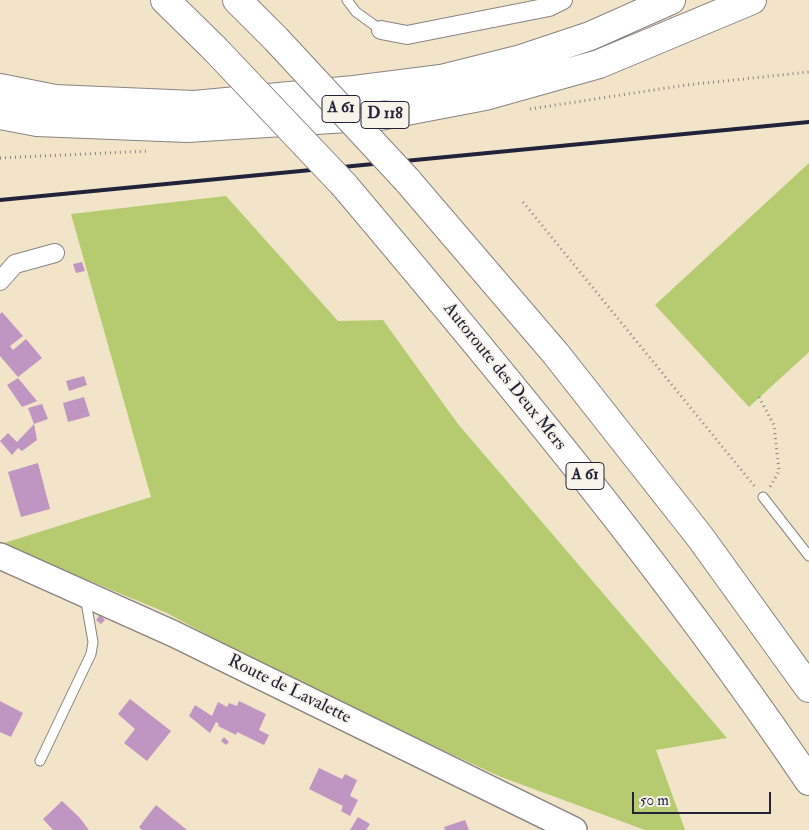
<!DOCTYPE html>
<style>
body{margin:0}
#map{position:relative;width:809px;height:830px;overflow:hidden;background:#f1e4c9;font-family:"IM FELL Double Pica",serif}
canvas{display:block}
.scale{position:absolute;left:632px;top:792px;width:139px;height:22px;box-sizing:border-box;border:2px solid #22223b;border-top:0;padding-left:6px;font-size:15px;line-height:18px;white-space:nowrap;color:#22223b;-webkit-text-stroke:4px #f7f3e8;paint-order:stroke}
</style>
<div id="map">
<canvas width="809" height="830"></canvas>
<div class="scale">50 m</div>
</div>
<script>
const ctx = document.querySelector('canvas').getContext('2d');
ctx.lineJoin = 'round';
function paint(path, color) { ctx.fillStyle = color; ctx.fill(path, 'evenodd'); }
function strokePath(path, color, width, dash) { ctx.strokeStyle = color; ctx.lineWidth = width; ctx.lineCap = dash ? 'butt' : 'round'; ctx.setLineDash(dash || []); ctx.stroke(path); }
function write(font, color, halo, rows, align = 'center') {
  ctx.font = font + ' "IM FELL Double Pica",serif'; ctx.lineWidth = 4; ctx.setLineDash([]); ctx.textBaseline = 'middle'; ctx.strokeStyle = halo; ctx.fillStyle = color; for (const [text, x, y, turn = 0] of rows) {
    ctx.save(); ctx.translate(x, y); ctx.rotate((+turn || 0) * Math.PI / 180); ctx.textAlign = isNaN(turn) ? turn : align; if (halo) ctx.strokeText(text, 0, 0); ctx.fillText(text, 0, 0); ctx.restore();
  }
}
paint(new Path2D(`
 M809,163V352L749,407L655,305Z
 M226,196L338,321L383,320L458,424L727,738L656,750L685,830H645L501,777L288,679L167,613L1,544L151,497L71,214Z`), '#b6cb70');
paint(new Path2D(`
 M82,262L85,271L76,273L73,264Z
 M2,312L23,336L10,346L13,350L26,339L42,358L18,377L0,356V314Z
 M84,376L87,385L69,391L66,381Z
 M18,378L37,401L22,407L7,385Z
 M84,397L90,416L68,422L63,403Z
 M42,404L48,419L34,424L37,440L22,451L18,448L12,455L0,441L8,433L17,442L34,424L28,408Z
 M38,463L50,509L21,517L8,472Z
 M100,615L105,620L101,624L96,620Z
 M130,699L171,731L147,761L124,743L135,729L118,714Z
 M0,701L23,713L11,737L0,732Z
 M239,701L266,714L259,730L269,735L264,745L237,732L236,735L218,726L219,724L216,722L210,733L189,716L195,705L212,716L218,702L227,707L229,703L237,706Z
 M224,737L229,742L226,745L221,741Z
 M319,768L342,779L345,774L357,780L350,796L358,800L350,816L341,811L343,806L309,789Z
 M62,801L79,817L89,830H53L43,819Z
 M156,805L187,830H142L139,827Z
 M358,817L370,824L366,830H350Z
 M465,820L469,830H445L444,827Z`), '#bf96c2');
const lane = new Path2D(`
 M347,0L356,12L381,30
 M763,497L809,556
 M40,761L91,654L93,642L85,596`);
const street = new Path2D(`
 M381,30L407,35L549,7L563,0
 M0,281L15,264L55,253`);
const secondary = new Path2D(`
 M0,556L174,634L574,830`);
const primary = new Path2D(`
 M0,88L55,99L194,105L354,90L441,79L521,59L590,36L671,0
 M0,115L37,122L187,128L380,116L485,96L599,64L752,0`);
const highway = new Path2D(`
 M165,0L214,48
 M237,0L276,39
 M407,180L556,354L700,537L809,688
 M344,185C507,378 667,571 809,781`);
strokePath(lane, '#8a8382', 11);
strokePath(street, '#8a8382', 20);
strokePath(secondary, '#8a8382', 28);
strokePath(primary, '#8a8382', 30);
strokePath(highway, '#8a8382', 30);
strokePath(new Path2D(`
 M530,109L686,85L809,72
 M0,158L149,151
 M523,202L756,488
 M759,397L774,425L779,471L770,487`), '#8a8382', 3, [1, 4]);
strokePath(lane, '#fff', 9);
strokePath(street, '#fff', 18);
strokePath(secondary, '#fff', 25);
strokePath(primary, '#fff', 28);
strokePath(highway, '#fff', 28);
strokePath(new Path2D(`
 M0,200L809,122`), '#22223b', 4);
const highwayBridge = new Path2D(`
 M276,39L407,180
 M214,48L344,185`);
strokePath(highwayBridge, '#8a8382', 30, []);
strokePath(highwayBridge, '#fff', 28);
for (const [x, y, w] of [
 [341,109,38],
 [385,115,48],
 [585,476,38]
]) { const box = new Path2D(); box.roundRect(x - w / 2, y - 13.5, w, 27, 4); ctx.fillStyle = '#f7f3e8'; ctx.fill(box); strokePath(box, '#22223b', 1); }
write('bold 16px', '#22223b', null, [
 ["A 61",341,109],
 ["D 118",385,115],
 ["A 61",585,476]
]);
write('18px', '#22223b', '#f7f3e8', [
 ["Autoroute des Deux Mers",504,377,51],
 ["Route de Lavalette",289,690,26]
]);
</script>
